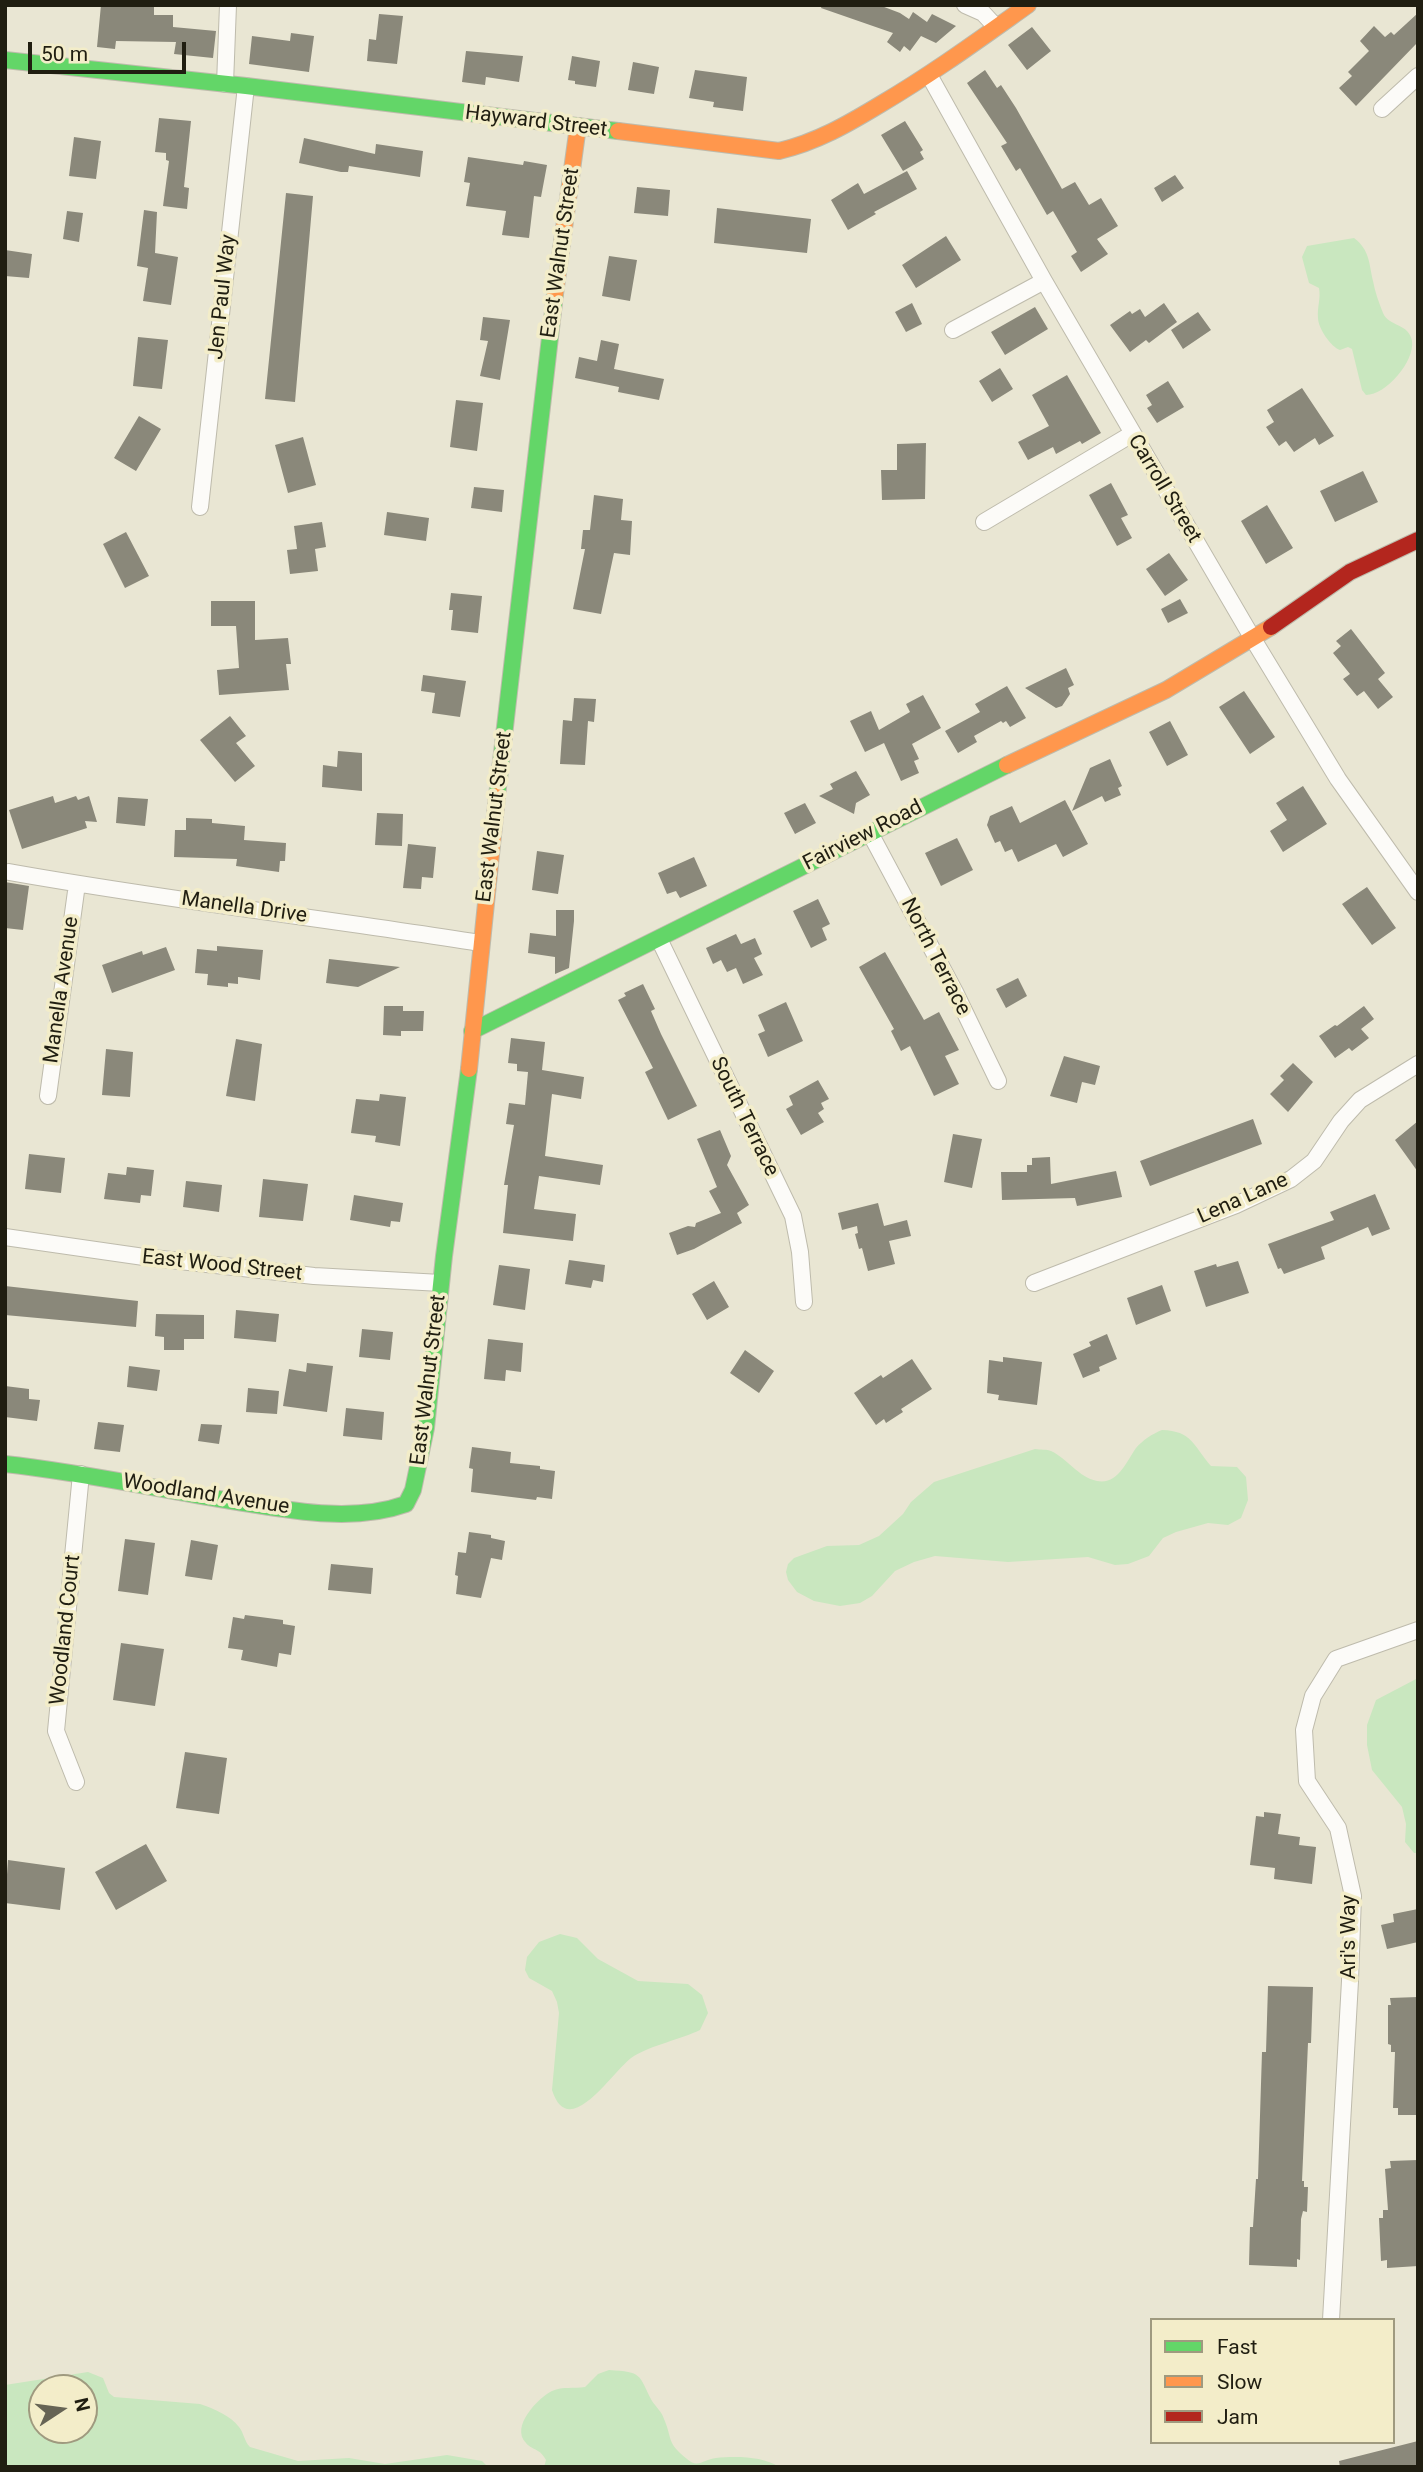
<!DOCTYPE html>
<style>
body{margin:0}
#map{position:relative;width:1423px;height:2472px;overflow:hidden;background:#e9e6d3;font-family:Roboto,sans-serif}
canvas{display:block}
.frame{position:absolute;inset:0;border:7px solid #201e11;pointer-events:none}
.legend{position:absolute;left:1150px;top:2318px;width:245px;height:126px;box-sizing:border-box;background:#f3edc9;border:2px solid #9f9a7f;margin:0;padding:9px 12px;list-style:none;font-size:21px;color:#201e11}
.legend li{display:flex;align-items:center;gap:14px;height:35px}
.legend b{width:35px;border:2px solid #9f9a7f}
.north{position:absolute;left:28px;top:2374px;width:70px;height:70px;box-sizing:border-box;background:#f3edc9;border:2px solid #9f9a7f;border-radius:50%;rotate:77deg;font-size:19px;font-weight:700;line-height:28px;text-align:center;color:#201e11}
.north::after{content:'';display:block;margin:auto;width:24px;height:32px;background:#666455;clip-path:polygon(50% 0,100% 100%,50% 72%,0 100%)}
.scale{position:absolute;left:28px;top:42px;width:158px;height:32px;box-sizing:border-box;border:4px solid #201e11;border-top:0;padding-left:9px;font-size:21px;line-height:24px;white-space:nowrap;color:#201e11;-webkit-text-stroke:5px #f3edc9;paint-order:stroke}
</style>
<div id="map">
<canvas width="1423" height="2472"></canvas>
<div class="frame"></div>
<ul class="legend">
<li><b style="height:9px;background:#63d668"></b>Fast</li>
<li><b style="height:9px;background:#ff974d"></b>Slow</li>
<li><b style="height:9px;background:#b3261e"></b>Jam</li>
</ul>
<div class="north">N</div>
<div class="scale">50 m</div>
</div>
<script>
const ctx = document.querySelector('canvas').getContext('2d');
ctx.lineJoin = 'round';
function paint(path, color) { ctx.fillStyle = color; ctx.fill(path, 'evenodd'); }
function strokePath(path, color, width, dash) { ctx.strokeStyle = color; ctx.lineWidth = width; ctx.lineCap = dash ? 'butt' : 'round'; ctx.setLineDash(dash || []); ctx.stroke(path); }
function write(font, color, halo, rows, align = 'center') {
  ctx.font = font + ' Roboto,sans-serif'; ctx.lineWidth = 7; ctx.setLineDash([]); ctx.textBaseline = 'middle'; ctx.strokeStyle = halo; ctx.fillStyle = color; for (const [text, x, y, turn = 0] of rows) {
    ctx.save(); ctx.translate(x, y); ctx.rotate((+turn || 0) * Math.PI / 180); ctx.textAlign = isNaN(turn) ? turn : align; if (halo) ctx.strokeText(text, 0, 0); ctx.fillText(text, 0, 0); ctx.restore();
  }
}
paint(new Path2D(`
 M1354,238C1370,250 1369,264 1373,281C1375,292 1379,303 1383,313C1389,327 1409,323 1412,341C1415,361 1386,395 1366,395L1362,390L1352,349L1348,347L1340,350C1331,347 1318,328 1318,318C1317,307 1321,299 1319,288L1309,283L1302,257L1307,246Z
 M1162,1430C1192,1431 1193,1445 1211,1466L1237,1467L1246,1477L1248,1500L1241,1518L1228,1525L1208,1523L1176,1532L1163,1538L1149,1556L1128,1564L1115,1565L1088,1557L1008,1562L935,1556L914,1562L895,1571L872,1596L860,1603L840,1606L814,1601L797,1592L788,1580L786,1572L788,1564L794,1558L827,1546L859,1545L879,1536L903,1514L911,1502L934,1482L1035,1449C1040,1450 1047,1449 1051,1451C1068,1459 1078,1477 1097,1481C1118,1485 1126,1462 1136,1448C1143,1440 1152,1434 1162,1430Z
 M1418,1678V1853H1414L1405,1842L1406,1824L1402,1807L1372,1770L1367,1745V1725L1376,1700Z
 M560,1934L577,1938L598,1959L638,1981L688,1984L702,1995L708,2013L700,2030C681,2039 650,2046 634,2056C614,2068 569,2144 552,2090L559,2013L557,2002L552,1991L529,1978L525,1970L527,1957L539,1942Z
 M609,2370C643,2372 638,2374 652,2401C656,2407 662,2412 664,2419C673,2440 666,2442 687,2459C698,2469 704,2459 716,2458C735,2456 763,2456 779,2467H544L546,2460C540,2448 533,2451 526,2443C510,2427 538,2398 552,2391C563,2386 574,2389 585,2387L598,2374Z
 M88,2372L103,2378L109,2393L114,2397L200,2404C213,2408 231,2416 239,2427C244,2433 244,2441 250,2447L298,2461L349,2458L385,2464L447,2455L482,2461L488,2467H5V2385ZM84,2388V2430H42V2388Z`), '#c9e7bf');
paint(new Path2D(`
 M101,5H154V15H173V27L216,31L213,58L174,54L176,42L116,41L115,49L97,47Z
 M822,5H879L900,13L909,19L913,12L927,22L932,14L956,26L936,43L921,36L910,51L904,46L900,52L887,42L893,33L821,8Z
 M1418,13V42L1356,106L1339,88L1352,76L1348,72L1369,51L1360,41L1374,26L1385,37L1391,32L1394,35Z
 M379,14L403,16L397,64L367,61L369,39L376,40Z
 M1032,27L1051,51L1027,70L1008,45Z
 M291,33L314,36L309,72L249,64L252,36L290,41Z
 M466,51L523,56L519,82L486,77L485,85L462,82Z
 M572,56L600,61L596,87L575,84V81L568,80Z
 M633,62L659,67L654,94L628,90Z
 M695,70L747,77L743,111L713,107L714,102L689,98Z
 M985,70L997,88L1001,85L1016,108L1062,189L1075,182L1089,205L1101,198L1118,226L1097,239L1108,254L1081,272L1071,256L1077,252L1053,211L1047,215L1020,168L1016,171L1001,146L1007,143L967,83Z
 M159,118L191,121L184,187L189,188L187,209L163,206L169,161L166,160V153L155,152Z
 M905,121L923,150L920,152L924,159L903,171L881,135Z
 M74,137L101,141L96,179L69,176Z
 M304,138L375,154L376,144L423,151L420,177L349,166L348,172H341L299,163Z
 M468,157L523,165L524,161L547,165L541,197L534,196L529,238L502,235L506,211L466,206L470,183L464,182Z
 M907,171L917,189L874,212L876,214L848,230L831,200L858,183L864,194Z
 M1175,175L1184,188L1162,202L1154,188Z
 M637,187L670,190L668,216L634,213Z
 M286,193L313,196L295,402L265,399Z
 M717,208L811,219L807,253L714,243Z
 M144,210L157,212L155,253L178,257L171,305L143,301L148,268L137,266Z
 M67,211L83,213L79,242L63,239Z
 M946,236L961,260L916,288L902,265Z
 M5,250L32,254L29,278L5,276Z
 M609,256L637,260L630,301L602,296Z
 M912,303L922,324L906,332L895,312Z
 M1164,303L1177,322L1149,343L1146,340L1130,352L1110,325L1130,311L1132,314L1140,309L1145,317Z
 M1035,307L1048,329L1005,355L991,332Z
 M1198,312L1211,330L1183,349L1171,330Z
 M483,317L510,320L500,380L480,376L488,341L480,340Z
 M138,337L168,340L162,389L133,386Z
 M601,340L619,344L614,369L664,379L659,400L618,392L619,387L575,378L579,357L597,361Z
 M1000,368L1013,389L992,402L979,381Z
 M1067,375L1101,433L1082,444L1080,441L1056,454L1053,447L1028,460L1018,442L1049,426L1032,395Z
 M1168,381L1184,407L1157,423L1147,408L1152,405L1146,395Z
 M1302,388L1334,436L1319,445L1315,438L1294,452L1286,441L1279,446L1266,427L1274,422L1267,410Z
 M456,400L483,403L477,451L450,447Z
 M139,416L161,429L136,471L114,458Z
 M303,437L316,485L288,493L275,445Z
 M926,443L925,499L882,500L881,470H897V444Z
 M1363,471L1378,502L1335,522L1320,491Z
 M1111,483L1128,515L1121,518L1132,538L1117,546L1089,495Z
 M474,487L504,490L502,512L471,508Z
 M594,495L623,499L621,520L632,521L630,555L614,553L601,614L573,609L585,549H581L583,530H590Z
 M1267,505L1293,548L1266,564L1241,521Z
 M387,512L429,518L426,541L384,535Z
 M322,522L326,547L315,549L318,571L290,574L287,550L297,549L294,526Z
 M126,532L149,576L125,588L103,544Z
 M1169,553L1188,580L1165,596L1146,569Z
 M451,593L482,596L478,633L451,630L453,610H449Z
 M1180,599L1188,613L1168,623L1161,609Z
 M211,601H255V640L288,638L291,664H286L289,690L219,695L217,670L239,668L236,626H211Z
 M1351,629L1385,673L1378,679L1393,697L1378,709L1364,691L1357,696L1343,679L1350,674L1333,653L1341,646L1336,641Z
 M1066,668L1074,685L1068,688L1070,694L1062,706L1056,708L1025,688Z
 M423,675L466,681L460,717L432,713L435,693L421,691Z
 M1007,686L1026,718L1010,727L1006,721L1003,723L1001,721L974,736L977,742L958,753L945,731L980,712L975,704Z
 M1244,691L1275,737L1250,754L1219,707Z
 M923,695L941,728L912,744L919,759L914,761L919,773L901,781L884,743L865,752L850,721L871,711L879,730L910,712L906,704Z
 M574,698L596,699L594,722L588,721L585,765L560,764L563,720L572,721Z
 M230,716L246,736L236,743L255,766L235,782L200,740Z
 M1170,721L1188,755L1167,766L1149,732Z
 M338,751L362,753V791L322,787L323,765L337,767Z
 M1110,759L1122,786L1118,788L1121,795L1105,802L1102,796L1072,811L1090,768Z
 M856,771L870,795L856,803L854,814L819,796L833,789L830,784Z
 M1303,786L1327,824L1283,852L1270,831L1287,820L1276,803Z
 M53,796L55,803L76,796L78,800L89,796L97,822L85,821L87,828L22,849L9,810Z
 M118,797L148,799L145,826L116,823Z
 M1065,800L1088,844L1063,857L1056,844L1018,862L1012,849L1005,852L1000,841L995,843L987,825L990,816L1012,806L1020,823Z
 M805,803L816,823L795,834L784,813Z
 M377,813L403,814L402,846L375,845Z
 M186,818L212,819V823L245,826L244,840L286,843L285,861H280L279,872L236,866L237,859L174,857L175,830H186Z
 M957,838L973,870L941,886L925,853Z
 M408,844L436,847L433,878L422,877L421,889L403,888Z
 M537,851L564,855L558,894L532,890Z
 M694,857L707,886L680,898L676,891L667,894L658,873Z
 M5,882L29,886L23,930L5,928Z
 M1367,887L1396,928L1372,945L1342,904Z
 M818,899L830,924L822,928L827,940L811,948L793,911Z
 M556,910H574V921L569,968L555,974V957L528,953L530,933L556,936Z
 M736,934L741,944L755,938L762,954L754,958L763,975L743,984L736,968L727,972L721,960L713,964L706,948Z
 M217,946L263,950L260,980L238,977V984L228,983V987L207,985L208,974L195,973L197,949L217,951Z
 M166,947L175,970L112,993L102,965L142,951L143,955Z
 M885,952L924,1020L939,1012L959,1050L945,1056L959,1084L934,1096L910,1046L901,1051L891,1031L894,1029L859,967Z
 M329,959L400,967L358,987L326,983Z
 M1018,978L1027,996L1006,1008L996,989Z
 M643,984L655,1009L651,1011L661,1034L697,1106L668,1120L645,1072L653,1068L618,1000L626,996L624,993Z
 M786,1002L803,1041L768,1057L758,1034L765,1031L758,1015Z
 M384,1006H403V1011H424L423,1031H401V1036L383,1035Z
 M1364,1006L1374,1019L1361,1029L1369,1038L1352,1051L1349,1048L1335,1058L1319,1036L1335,1025L1337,1026Z
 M511,1038L545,1042L542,1070L584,1077L581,1099L552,1094L545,1156L603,1165L600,1185L539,1176L534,1209L576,1214L573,1241L503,1233L508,1185H504L514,1125L506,1124L509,1103L525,1105L528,1072L517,1071V1064L508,1063Z
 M236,1039L262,1044L255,1101L226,1096Z
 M106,1049L133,1052L130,1097L102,1095Z
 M1064,1056L1100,1066L1095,1085L1082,1082L1077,1103L1050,1096Z
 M1293,1063L1313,1082L1288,1112L1270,1094L1284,1080L1280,1076Z
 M818,1080L829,1099L821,1103L824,1109L818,1113L824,1122L801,1135L786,1109L793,1105L789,1096Z
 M380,1094L406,1097L400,1146L375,1142L376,1136L351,1133L356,1099L379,1101Z
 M1253,1119L1262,1144L1150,1186L1140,1161Z
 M1418,1121V1172L1395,1140Z
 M720,1130L731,1156L727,1165L749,1205L737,1213L742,1223L694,1249L677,1255L669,1233L688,1226L695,1227L696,1223L721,1213L709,1191L717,1187L697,1139Z
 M953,1134L982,1139L972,1188L944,1182Z
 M29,1154L65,1158L61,1193L25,1189Z
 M1050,1157L1051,1184L1116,1171L1122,1197L1077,1206L1075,1198L1002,1200L1001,1172H1027V1165H1032V1158Z
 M127,1167L154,1170L151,1196L141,1195L140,1203L104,1199L108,1173L126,1175Z
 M263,1179L308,1184L303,1221L259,1217Z
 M186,1181L222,1185L219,1212L183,1207Z
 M1375,1194L1390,1229L1372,1236L1368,1227L1321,1247L1325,1259L1284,1274L1281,1268L1278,1269L1268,1244L1334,1220L1330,1212Z
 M354,1195L403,1203L400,1222L391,1221L390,1227L350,1220Z
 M878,1203L884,1226L907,1220L911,1236L889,1241L895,1264L868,1271L862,1248L859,1249L855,1234L858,1233L857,1226L842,1230L838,1213Z
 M569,1260L605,1265L603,1282L593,1280L591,1288L565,1284Z
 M1238,1261L1249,1293L1206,1307L1194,1271L1216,1264L1217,1267Z
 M499,1265L530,1269L525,1310L493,1305Z
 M714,1281L729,1307L707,1320L692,1294Z
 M1162,1285L1171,1311L1136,1325L1127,1298Z
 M5,1286L138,1301L136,1327L5,1315Z
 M236,1310L279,1314L276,1342L234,1338Z
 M156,1314L204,1315V1339H184V1350H164V1337L155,1336Z
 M362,1329L393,1332L390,1360L359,1357Z
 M1107,1334L1117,1359L1099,1367L1100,1371L1083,1378L1073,1354L1091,1346L1089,1342Z
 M488,1339L523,1343L521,1372L506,1370L505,1381L484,1379Z
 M745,1350L774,1371L759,1393L730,1373Z
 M1003,1357L1042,1362L1037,1405L998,1400L999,1395L987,1393L989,1360L1003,1362Z
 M912,1359L932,1389L901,1409L903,1412L886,1423L884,1419L876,1425L854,1393L881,1375L883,1378Z
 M307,1363L333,1366L327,1412L283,1406L289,1369L306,1372Z
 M129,1366L160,1370L157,1391L127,1387Z
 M5,1386L29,1389V1399L40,1400L37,1421L5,1417Z
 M248,1388L279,1391L277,1414L246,1412Z
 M346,1408L384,1412L382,1440L343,1436Z
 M98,1422L124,1425L120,1452L94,1449Z
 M201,1424L222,1425L219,1444L198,1441Z
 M472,1447L511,1452L510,1463L540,1466V1469L555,1471L552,1499L537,1497L536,1500L471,1492L473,1469L469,1468Z
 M469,1532L491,1535V1538L505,1541L502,1560L491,1558L481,1598L456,1594L458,1576L455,1575L458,1552L466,1553Z
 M125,1539L155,1543L148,1595L118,1591Z
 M191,1540L218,1545L212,1580L185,1576Z
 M331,1564L373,1568L371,1594L328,1590Z
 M245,1615L283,1620V1624L295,1626L291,1655L279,1653L277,1667L241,1660L243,1650L228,1648L233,1617L244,1619Z
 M121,1643L164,1649L155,1706L113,1700Z
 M185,1752L227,1758L219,1814L176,1808Z
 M1264,1812L1281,1814L1278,1834L1300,1837L1299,1845L1316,1847L1312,1884L1274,1879L1275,1868L1250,1865L1256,1816L1264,1817Z
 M146,1844L167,1881L116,1910L95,1872Z
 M8,1860L65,1868L60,1910L5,1903Z
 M1418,1909V1942L1387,1949L1381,1925L1394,1922L1393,1914Z
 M1268,1986L1313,1987L1311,2043H1308L1302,2181H1304V2187H1308L1307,2212L1303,2211L1301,2219L1300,2260L1297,2259V2267L1249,2265L1250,2227H1253L1256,2179H1258L1262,2052H1266Z
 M1418,1997V2115H1398V2108H1393L1395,2052H1391V2045L1388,2044V2005H1391L1390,1998Z
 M1418,2160V2266L1387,2268V2260L1381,2261L1379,2218H1383V2210H1388L1385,2169L1391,2168L1390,2161Z
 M1418,2441V2467H1340L1339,2461Z`), '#8a887a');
const street = new Path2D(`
 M965,5L983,13L996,27
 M929,75L1044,281L1253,639L1338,779L1418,892
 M225,84L228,5
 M1382,109L1418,76
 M953,330L1044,281
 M200,507L246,86
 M984,522L1132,434
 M870,833L955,992L998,1081
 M9,872C165,900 323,918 480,943
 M659,939L793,1216L800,1252L804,1302
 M48,1096L77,884
 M5,1237L144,1257L314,1276L441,1283
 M1034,1283L1236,1205L1291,1179L1314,1161L1341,1121L1360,1100L1418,1064
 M76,1782L56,1731L81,1474
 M1331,2320L1350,1981L1353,1896L1338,1828L1307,1781L1304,1730L1313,1696L1336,1659L1418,1630`);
const fast = new Path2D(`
 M5,60L246,86L618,131
 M497,796L555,294
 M472,1031L1007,765
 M5,1464C79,1472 153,1488 226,1500C284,1509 350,1524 406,1504L413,1490L426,1428L444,1256L469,1069`);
const slow = new Path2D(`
 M618,131L779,151C817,142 848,124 881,104C932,74 980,39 1028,5
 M555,294L578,126
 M1007,765L1166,690L1271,627
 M469,1069L497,796`);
const jam = new Path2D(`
 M1271,627L1350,572L1418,540`);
strokePath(street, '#bebbac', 18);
strokePath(fast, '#bebbac', 18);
strokePath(slow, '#bebbac', 18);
strokePath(jam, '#bebbac', 18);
strokePath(street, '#fcfbf8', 16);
strokePath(fast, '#63d668', 16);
strokePath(slow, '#ff974d', 16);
strokePath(jam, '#b3261e', 16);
write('21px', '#201e11', '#f3edc9', [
 ["Hayward Street",536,122,7],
 ["East Walnut Street",561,253,-82],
 ["Jen Paul Way",223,297,-84],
 ["Carroll Street",1164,489,59],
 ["East Walnut Street",495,817,-83],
 ["Fairview Road",863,836,-27],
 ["Manella Drive",244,908,8],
 ["North Terrace",935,957,63],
 ["Manella Avenue",62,990,-82],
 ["South Terrace",744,1117,64],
 ["Lena Lane",1243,1199,-24],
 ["East Wood Street",222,1266,6],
 ["East Walnut Street",429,1380,-83],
 ["Woodland Avenue",206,1495,9],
 ["Woodland Court",66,1630,-84],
 ["Ari's Way",1350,1937,-90]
]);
</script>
